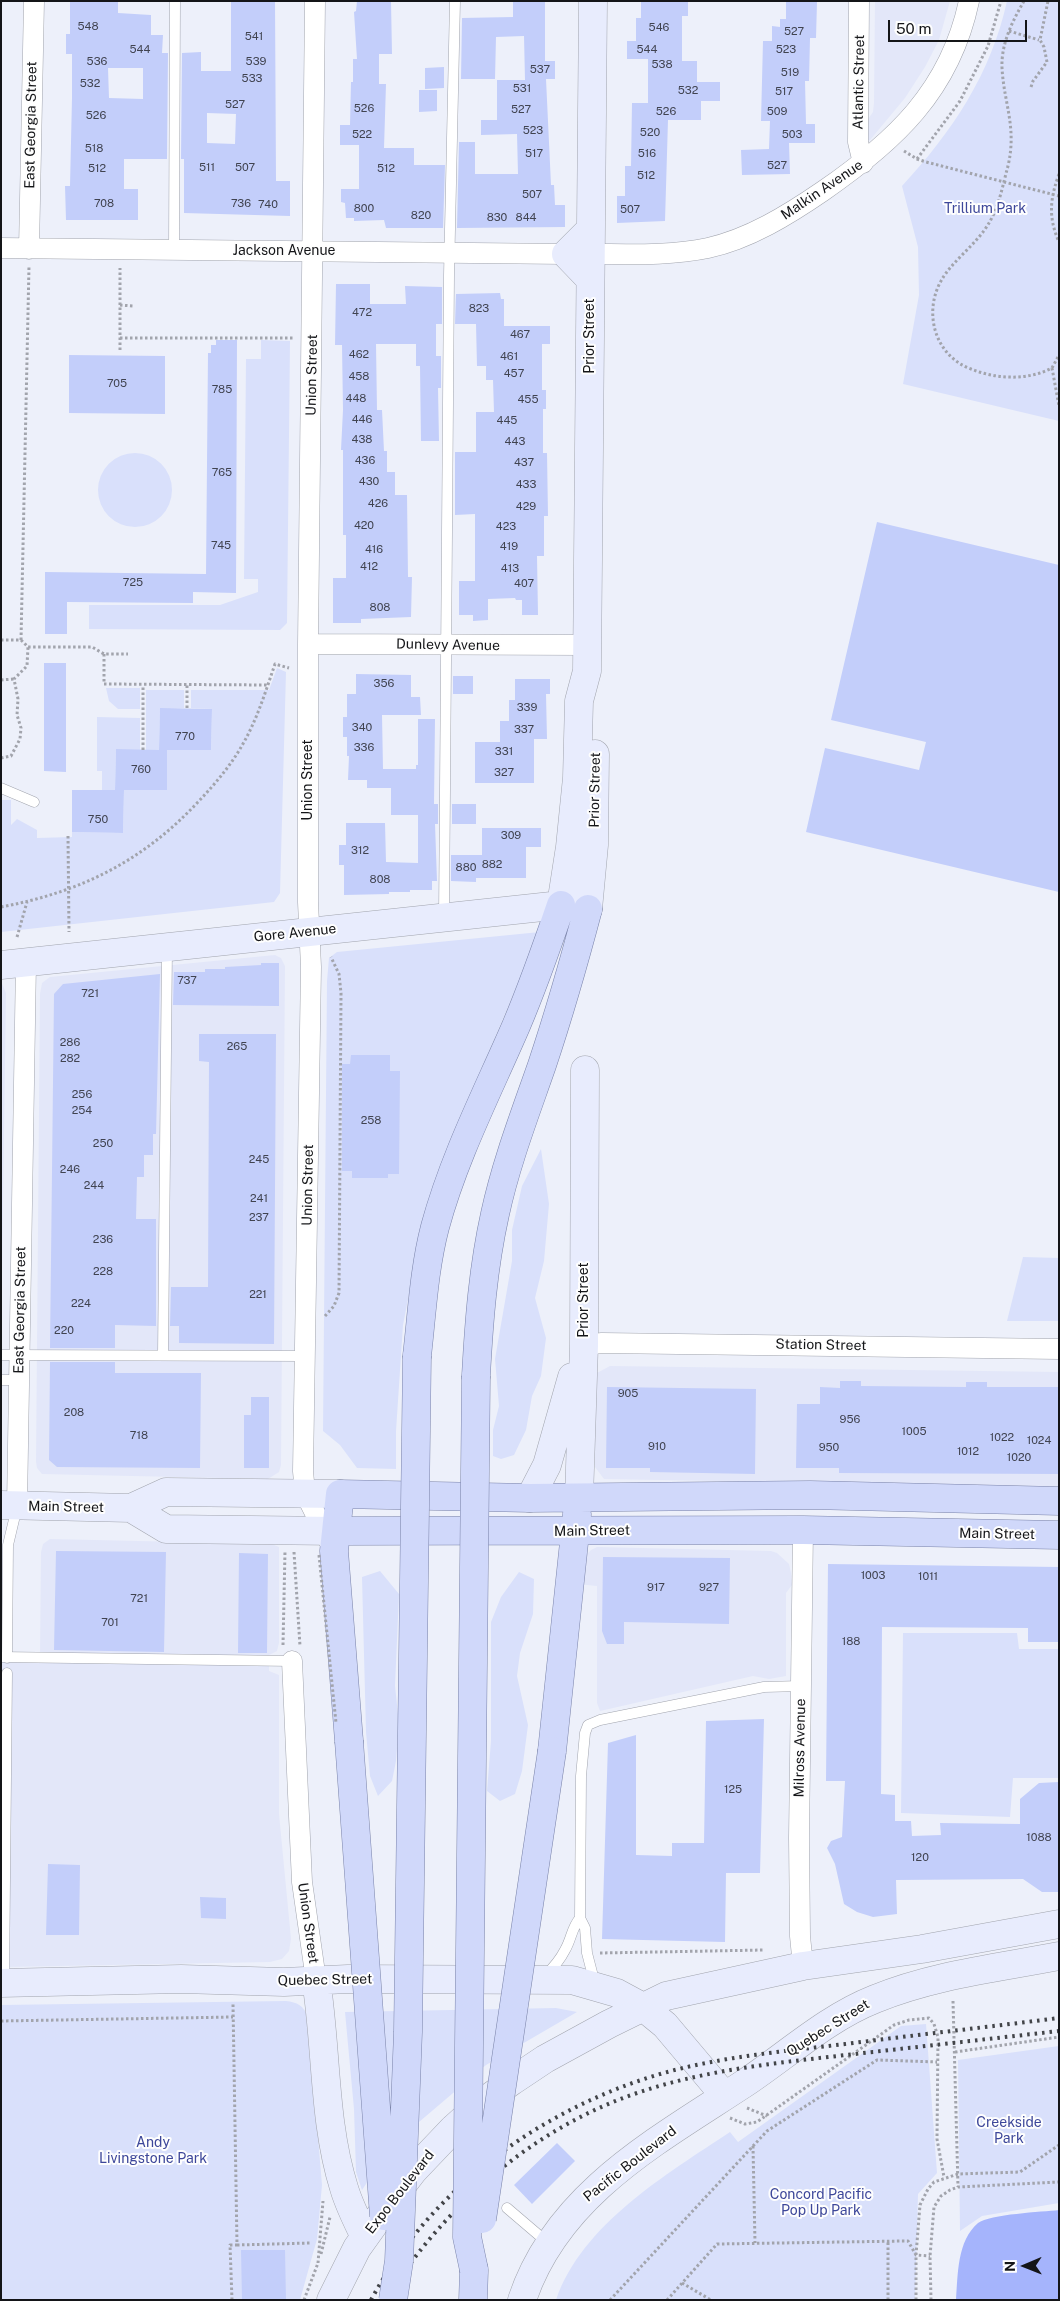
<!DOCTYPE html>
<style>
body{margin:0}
#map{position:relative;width:1060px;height:2301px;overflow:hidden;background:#edf0fa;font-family:"Public Sans",sans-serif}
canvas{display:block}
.frame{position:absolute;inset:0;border:2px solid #141518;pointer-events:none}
.north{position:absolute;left:1000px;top:2241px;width:50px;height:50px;-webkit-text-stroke:4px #fefefe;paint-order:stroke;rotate:269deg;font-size:14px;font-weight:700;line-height:20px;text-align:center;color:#141518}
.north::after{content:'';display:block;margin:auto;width:18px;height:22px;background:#141518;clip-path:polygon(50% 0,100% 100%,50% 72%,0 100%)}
.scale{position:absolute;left:888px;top:20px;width:139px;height:22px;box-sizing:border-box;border:2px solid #141518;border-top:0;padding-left:6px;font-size:15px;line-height:18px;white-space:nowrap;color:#141518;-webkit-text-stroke:4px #fefefe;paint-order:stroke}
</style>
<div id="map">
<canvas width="1060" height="2301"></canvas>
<div class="frame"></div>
<div class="north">N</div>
<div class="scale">50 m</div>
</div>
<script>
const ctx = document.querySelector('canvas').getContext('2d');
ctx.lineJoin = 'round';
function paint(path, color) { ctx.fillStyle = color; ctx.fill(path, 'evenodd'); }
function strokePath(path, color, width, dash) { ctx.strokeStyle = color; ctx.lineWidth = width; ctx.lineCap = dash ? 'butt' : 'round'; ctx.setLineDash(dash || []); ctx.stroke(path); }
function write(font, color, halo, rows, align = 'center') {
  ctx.font = font + ' "Public Sans",sans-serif'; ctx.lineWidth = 4; ctx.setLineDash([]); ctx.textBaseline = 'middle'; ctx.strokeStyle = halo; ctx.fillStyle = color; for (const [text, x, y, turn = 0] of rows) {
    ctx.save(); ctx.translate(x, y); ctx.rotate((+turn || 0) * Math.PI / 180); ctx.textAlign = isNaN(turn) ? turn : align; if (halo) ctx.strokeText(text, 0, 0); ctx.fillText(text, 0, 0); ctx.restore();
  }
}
paint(new Path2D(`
 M875,1H950L939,40L925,67L905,98L870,140H866V122L873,112L874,103Z
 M275,955L281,958L285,966L281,1465L279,1472L268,1479L42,1474L37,1468L36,1462L40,994L42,983L50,977Z
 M1,981L6,993L1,1345Z
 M610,1366L1059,1372V1487L604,1479L595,1467V1381L597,1373Z
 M50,1539L272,1544L279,1547V1643L277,1651L269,1655V1671L279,1675V1814L291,1939L289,1951L282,1959L270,1962L5,1967L1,1957V1657L40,1658L41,1552L43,1544Z
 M597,1547L771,1551L777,1553L789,1564L791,1573L792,1585L786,1593V1676L769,1679L753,1676L600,1711L597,1703V1586L578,1584L583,1558L591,1550Z`), '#e3e7f9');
paint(new Path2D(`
 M1007,1H1059V421L903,384L919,295L918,247L902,186C952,132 991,74 1007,1Z
 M261,340L290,341L287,623L280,630L89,629V605H220L258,592V579H244L246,359H261Z
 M98 490a37 37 0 1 1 74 0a37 37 0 1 1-74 0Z
 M277,668L286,672L280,893L274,902L1,932V800H11V825L17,819L37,830V838L72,837V832L123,833L124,790H167V750H211L212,709L191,708V690H269Z
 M106,688H140V709H118L109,701Z
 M146,690H184V708L160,709L159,750H146Z
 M97,717L140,718V750H116L115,790H102V771H97Z
 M540,932L444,1157L419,1243L403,1325L396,1431V1469L357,1468L340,1445L323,1431L327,981L329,958L337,952Z
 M541,1149L549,1204L544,1261L535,1298L546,1338L541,1376L532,1396L526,1430L514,1455L501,1459L493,1456V1430L499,1406L495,1359L512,1261V1230L522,1186Z
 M1023,1257L1059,1258V1321H1007Z
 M380,1571L399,1594L395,1686L399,1724L396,1761L392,1781L378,1796L370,1776L366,1732L362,1577Z
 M519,1572L534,1579L533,1614L520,1653L517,1676L528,1725L522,1771L515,1794L500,1801L487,1791L491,1741V1622L501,1597Z
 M903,1633H1017L1019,1649H1059V1778H1013L1010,1817L901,1813Z
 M286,2001C297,2002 304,2006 308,2017L322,2185L317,2239L300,2300H1V2005Z
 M556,2008L577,2012L486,2065L392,2145L362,2190L356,2172L354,2109L345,2012Z
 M926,2024L937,2173L918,2194L915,2300H556C582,2224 667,2174 730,2132L738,2142L901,2026Z
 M1059,2046V2203L982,2216L960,2231L958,2060Z`), '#d9e0fb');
paint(new Path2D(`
 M1059,2210V2300H956C958,2274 957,2241 978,2223C990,2214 1042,2212 1059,2210Z`), '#a5b4fc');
paint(new Path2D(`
 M70,1H118V13L151,15V35H163L162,53H168L167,159H124V189H138V220H66L65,186H70L72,98V54H66V34H70ZM108,68H143V99L109,98Z
 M231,1H275L276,181H290V216L184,213V159H181L182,53L201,52V71H231ZM207,113L236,114L235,144L207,143Z
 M357,1H391L392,54H379V84H386L384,148H414V165H445L443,228H386L384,220L354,221V218H346L345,203L341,202V189H359V145H340V125H350L351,82H353V59H357L354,12L356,11Z
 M513,1H545V61H555V79H546L551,185H554L555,205H565V227L457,228L459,142H475V174H518L517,134L481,135V120H497V80H525L524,36L496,37L495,79H461L462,18L513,17Z
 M641,1H688V16H682V61H697V82H720V101H701V120H668L665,221L617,223V196H625V166H631L632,103H648V59H627V41H636V18H641Z
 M786,2H817L816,38H810L809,81H805L806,124H815V143H789L790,174L742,175L741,150L769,149L770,121H761L763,41H772V26L780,27V19H786Z
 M444,67V88L425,89V68Z
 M419,90H437V111L419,112Z
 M336,284H370V304H406L405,286L442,287V324H436V356H441V388H438L439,441H421L420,366H416V344H376L377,410H382L384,451H387V472H395V495H407L408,577H412L411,617L361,619V623H333V578H346V535H343V450H341L343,410L342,345H335Z
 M500,293L501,299H504V326H550V344H542V390H546V409H543V453H547L548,516H544V556H537L538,615H522V600H516L515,598L488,599V620L473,621V615H459V581H475V514L455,515V452H476V412H494L493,380H486V366H477L476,324H455L456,294Z
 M216,340H237L236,593L193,592V603L67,602V634H45V572L206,574L208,353H211V345H216Z
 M69,355L165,356V414L69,413Z
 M877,522L1059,565V892L806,832L825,748L919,770L926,742L831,720Z
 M44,663H66V772L44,771Z
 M356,674L411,675V697H420L421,715H382L383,769H416V765H418V719H435L434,804H438V824H435L437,881H432V890H410V892H389V894L344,895V865H339V845H346V823H385L386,862L418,863V815H391V788H367V780H348L349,756H347V737H343V717H347V694H356Z
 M453,676H473V694H453Z
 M515,679H550V694H546L547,739H534V783H475V742H500V721H509V700H515Z
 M160,708L212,709L211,750H167V790H115L116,749L159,750Z
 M72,790H124L123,833L72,832Z
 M452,804H476V824H452Z
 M482,828H541V847H526V878H476V882L451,881V855H482Z
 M261,963H279V1006L173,1005L174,972H205V969H225V967L261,965Z
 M160,974L156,1134H153V1155H144V1177H137L136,1219H156V1326L115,1325V1348H50L54,994L63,984Z
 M199,1034H276L274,1344L179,1343V1326H170L171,1287H208L209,1062L199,1061Z
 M351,1055H390V1071H400L399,1174H388V1178H352V1171H342V1064H350Z
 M50,1362H115V1373H201L200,1468L57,1467L49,1460Z
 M840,1381H861V1386L966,1387V1382H987V1387H1059V1474L839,1473V1468H796L797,1404H820V1387L840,1388Z
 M607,1387L756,1389L755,1474L650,1472V1468H606Z
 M251,1397H269V1468H244V1415H251Z
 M56,1551L166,1552L164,1652L54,1650Z
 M239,1553L268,1554L267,1653H238Z
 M603,1557L730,1558L729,1624L624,1622V1644H607L602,1631Z
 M828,1564L1059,1567V1642H1028V1628L882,1627L881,1794L895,1795V1821H911L912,1836L941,1835L940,1823L1020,1824V1799L1039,1783L1059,1782V1892H1042L1023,1879L896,1880L897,1914L873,1917L857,1912L844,1904L835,1864L827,1848L831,1841L842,1837L845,1781H826Z
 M764,1719L760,1873H726L725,1942L602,1939L608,1743L636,1735V1855L672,1856V1843H704L706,1721Z
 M48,1864L80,1865L79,1935H46Z
 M200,1897L226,1898V1919L201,1918Z
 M557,2143L575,2161L532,2204L514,2185Z
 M241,2250H285L286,2300H242Z`), '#c3cefa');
const lane = new Path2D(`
 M174,251L175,1
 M1,788L34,802
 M444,917L449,275L455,1
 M1,1355L305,1356
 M163,1355L167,948
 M1,1380H19
 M1,1657L292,1661
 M7,1658L8,1545L17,1507
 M545,1976C553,1968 560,1960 565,1950C572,1938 571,1929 580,1918
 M4,1982L7,1673
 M595,1984L587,1953L585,1928L580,1918L581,1776L585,1733L588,1725L600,1720L764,1687L801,1686
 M507,2208L548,2243`);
const street = new Path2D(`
 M315,1L308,644V902L311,967L303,1471L305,1493L329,1541
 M859,1L858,142L863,163
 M1,248L566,254
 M29,249L34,1
 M590,254C629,254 669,256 708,248C749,239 788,215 823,191C894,142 950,91 969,1
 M308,644L588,645
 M584,1345L602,1343L1059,1349
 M17,1506L26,962
 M292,1661L302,1882L316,1980
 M803,1966L800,1936L799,1838L803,1530`);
const secondary = new Path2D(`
 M590,279L566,254L590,230
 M561,905L570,847L577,778L579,701L587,671L593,1
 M1,965L561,905L588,909L594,845L595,754
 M530,1498L547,1465L572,1377
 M579,1498L584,1345L585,1070
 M1,1505L131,1508L166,1492L340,1494
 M131,1508L166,1529L337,1531
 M316,1980C327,2049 323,2121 344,2188C349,2205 357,2221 365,2237
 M1,1983L181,1979L284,1982L348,1979L572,1980L617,1993L643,2007L665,2025L724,2095
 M331,2300L357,2248L397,2192L414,2170L453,2129L483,2102L512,2081L545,2059L609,2024L666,1996L803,1966L922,1949L1059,1924
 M522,2300C557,2194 657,2141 745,2083C787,2055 827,2018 875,1999C933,1975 997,1968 1059,1956`);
const primary = new Path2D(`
 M417,1356C422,1313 424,1269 435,1227C454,1157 487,1093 516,1026C533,986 547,946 561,905
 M476,1376C479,1321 483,1268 495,1214C506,1163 525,1114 542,1065C559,1014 574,962 588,909
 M337,1531L803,1530L1059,1535
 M349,1741L334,1551L340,1494L530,1498L810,1495L1059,1501
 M552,1751L577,1514
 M473,2300L474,2270`);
strokePath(lane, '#a1a4ad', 11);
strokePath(street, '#a1a4ad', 21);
strokePath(secondary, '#a1a4ad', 29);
strokePath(primary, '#7a83a9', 29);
strokePath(new Path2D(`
 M1024,1C1012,22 1001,44 1002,68C1004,104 1017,127 1008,166C1003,184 999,207 989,223C977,244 951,262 941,281C923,313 935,356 971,369C996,379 1027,381 1052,368L1059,406
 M1009,31L1039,40
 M1031,87L1033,81L1047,62L1044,47L1040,40L1048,1
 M904,151L917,159L926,162L1059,196
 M917,159L960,101L988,46L1001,1
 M1059,174C1050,199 1048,217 1059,242
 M120,305L133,306
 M120,338H293
 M120,350V268
 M1052,368L1059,355
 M1,640H21L28,647H92L104,654H128
 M21,640L29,266
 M104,654V684L268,685
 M1,680L14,679
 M187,708V685
 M143,750V685
 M1,758L11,756L20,739L21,728L17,715L18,699L14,679L27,666L28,647
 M68,836L69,932
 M1,907C81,892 143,861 198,802C216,783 232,764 244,742C258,717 266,690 275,664L289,668
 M17,937L27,902
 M325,1316L334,1306L339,1293L341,993L339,974L331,957
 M294,1552L300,1646
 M283,1645L285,1551
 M600,1953L764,1950
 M953,2001L958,2187
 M1,2021L233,2017
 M955,2052L1059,2037
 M747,2108L767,2116
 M730,2118L745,2124L757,2122L894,2025L909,2020L929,2018L934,2024L938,2037L937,2139L944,2177
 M753,2146L755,2243
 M237,2245L310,2243
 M321,2254L330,2217
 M318,2263L323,2201
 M682,2283L711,2300
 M232,2300L230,2245H237L233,2004
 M304,2300L318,2263
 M610,2300L767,2131L877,2060L937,2062
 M667,2300L717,2244L904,2241H908L916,2255L930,2256
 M888,2300V2241
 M916,2300V2255L920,2205L928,2189L934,2182L958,2174L1020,2172L1059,2145
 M931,2300L930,2256L934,2207L941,2196L950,2190L958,2187L1059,2182`), '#a2a4ac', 3, [2.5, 2.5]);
strokePath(lane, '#fff', 10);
strokePath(street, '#fff', 20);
strokePath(secondary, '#e8ecfd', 28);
strokePath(primary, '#d0d8fa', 28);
strokePath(new Path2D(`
 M371,2300C432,2186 548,2104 671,2071C728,2056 787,2051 845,2044C916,2035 987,2027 1059,2018
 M385,2300C444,2207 531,2129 637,2093C704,2070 776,2063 846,2055C917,2047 988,2039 1059,2031`), '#424448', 4, [2.5, 5]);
const primaryBridge = new Path2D(`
 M349,1741L384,2216
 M482,2219L552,1751
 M474,2270L467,2237L476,1376
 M393,2300L399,2261L408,2032L417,1356`);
strokePath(primaryBridge, '#7a83a9', 29, []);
strokePath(new Path2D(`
 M319,1555L336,1723`), '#a2a4ac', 3, [2.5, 2.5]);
strokePath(primaryBridge, '#d0d8fa', 28);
write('11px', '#404350', null, [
 ["548",88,27],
 ["546",659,28],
 ["527",794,32],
 ["541",254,37],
 ["544",140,50],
 ["544",647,50],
 ["523",786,50],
 ["536",97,62],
 ["539",256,62],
 ["538",662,65],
 ["537",540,70],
 ["519",790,73],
 ["533",252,79],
 ["532",90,84],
 ["531",522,89],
 ["532",688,91],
 ["517",784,92],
 ["527",235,105],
 ["526",364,109],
 ["527",521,110],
 ["526",666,112],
 ["509",777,112],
 ["526",96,116],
 ["523",533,131],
 ["520",650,133],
 ["522",362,135],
 ["503",792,135],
 ["518",94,149],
 ["517",534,154],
 ["516",647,154],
 ["527",777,166],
 ["511",207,168],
 ["507",245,168],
 ["512",97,169],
 ["512",386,169],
 ["512",646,176],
 ["507",532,195],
 ["708",104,204],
 ["736",241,204],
 ["740",268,205],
 ["800",364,209],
 ["507",630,210],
 ["820",421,216],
 ["830",497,218],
 ["844",526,218],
 ["823",479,309],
 ["472",362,313],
 ["467",520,335],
 ["462",359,355],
 ["461",509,357],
 ["457",514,374],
 ["458",359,377],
 ["705",117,384],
 ["785",222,390],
 ["448",356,399],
 ["455",528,400],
 ["446",362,420],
 ["445",507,421],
 ["438",362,440],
 ["443",515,442],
 ["436",365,461],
 ["437",524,463],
 ["765",222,473],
 ["430",369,482],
 ["433",526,485],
 ["426",378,504],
 ["429",526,507],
 ["420",364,526],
 ["423",506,527],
 ["745",221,546],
 ["419",509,547],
 ["416",374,550],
 ["412",369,567],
 ["413",510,569],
 ["725",133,583],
 ["407",524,584],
 ["808",380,608],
 ["356",384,684],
 ["339",527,708],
 ["340",362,728],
 ["337",524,730],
 ["770",185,737],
 ["336",364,748],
 ["331",504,752],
 ["760",141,770],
 ["327",504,773],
 ["750",98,820],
 ["309",511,836],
 ["312",360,851],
 ["882",492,865],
 ["880",466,868],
 ["808",380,880],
 ["737",187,981],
 ["721",90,994],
 ["286",70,1043],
 ["265",237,1047],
 ["282",70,1059],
 ["256",82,1095],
 ["254",82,1111],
 ["258",371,1121],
 ["250",103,1144],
 ["245",259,1160],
 ["246",70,1170],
 ["244",94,1186],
 ["241",259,1199],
 ["237",259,1218],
 ["236",103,1240],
 ["228",103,1272],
 ["221",258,1295],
 ["224",81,1304],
 ["220",64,1331],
 ["905",628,1394],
 ["208",74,1413],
 ["956",850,1420],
 ["1005",914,1432],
 ["718",139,1436],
 ["1022",1002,1438],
 ["1024",1039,1441],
 ["910",657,1447],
 ["950",829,1448],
 ["1012",968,1452],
 ["1020",1019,1458],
 ["1003",873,1576],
 ["1011",928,1577],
 ["917",656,1588],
 ["927",709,1588],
 ["721",139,1599],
 ["701",110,1623],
 ["188",851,1642],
 ["125",733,1790],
 ["1088",1039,1838],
 ["120",920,1858]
]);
write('14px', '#141518', '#fefefe', [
 ["Atlantic Street",859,82,-89],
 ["East Georgia Street",31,125,-89],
 ["Malkin Avenue",822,190,-34],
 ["Jackson Avenue",284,251],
 ["Prior Street",590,336,-90],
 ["Union Street",312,375,-89],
 ["Dunlevy Avenue",448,645,1],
 ["Union Street",308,780,-90],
 ["Prior Street",595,790,-89],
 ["Gore Avenue",295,933,-6],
 ["Union Street",308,1185,-89],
 ["Prior Street",584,1300,-90],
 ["East Georgia Street",20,1310,-89],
 ["Station Street",821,1345,1],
 ["Main Street",66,1507,1],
 ["Main Street",592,1531,-1],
 ["Main Street",997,1534,1],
 ["Milross Avenue",800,1748,-89],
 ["Union Street",308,1923,82],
 ["Quebec Street",325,1980,-1],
 ["Quebec Street",828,2028,-32],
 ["Pacific Boulevard",630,2164,-38],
 ["Expo Boulevard",400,2192,-52]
]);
write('14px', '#3d479a', '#fefefe', [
 ["Trillium Park",985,209],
 ["Creekside",1009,2123],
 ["Park",1009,2139],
 ["Andy",153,2143],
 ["Livingstone Park",153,2159],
 ["Concord Pacific",821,2195],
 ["Pop Up Park",821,2211]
]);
</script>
